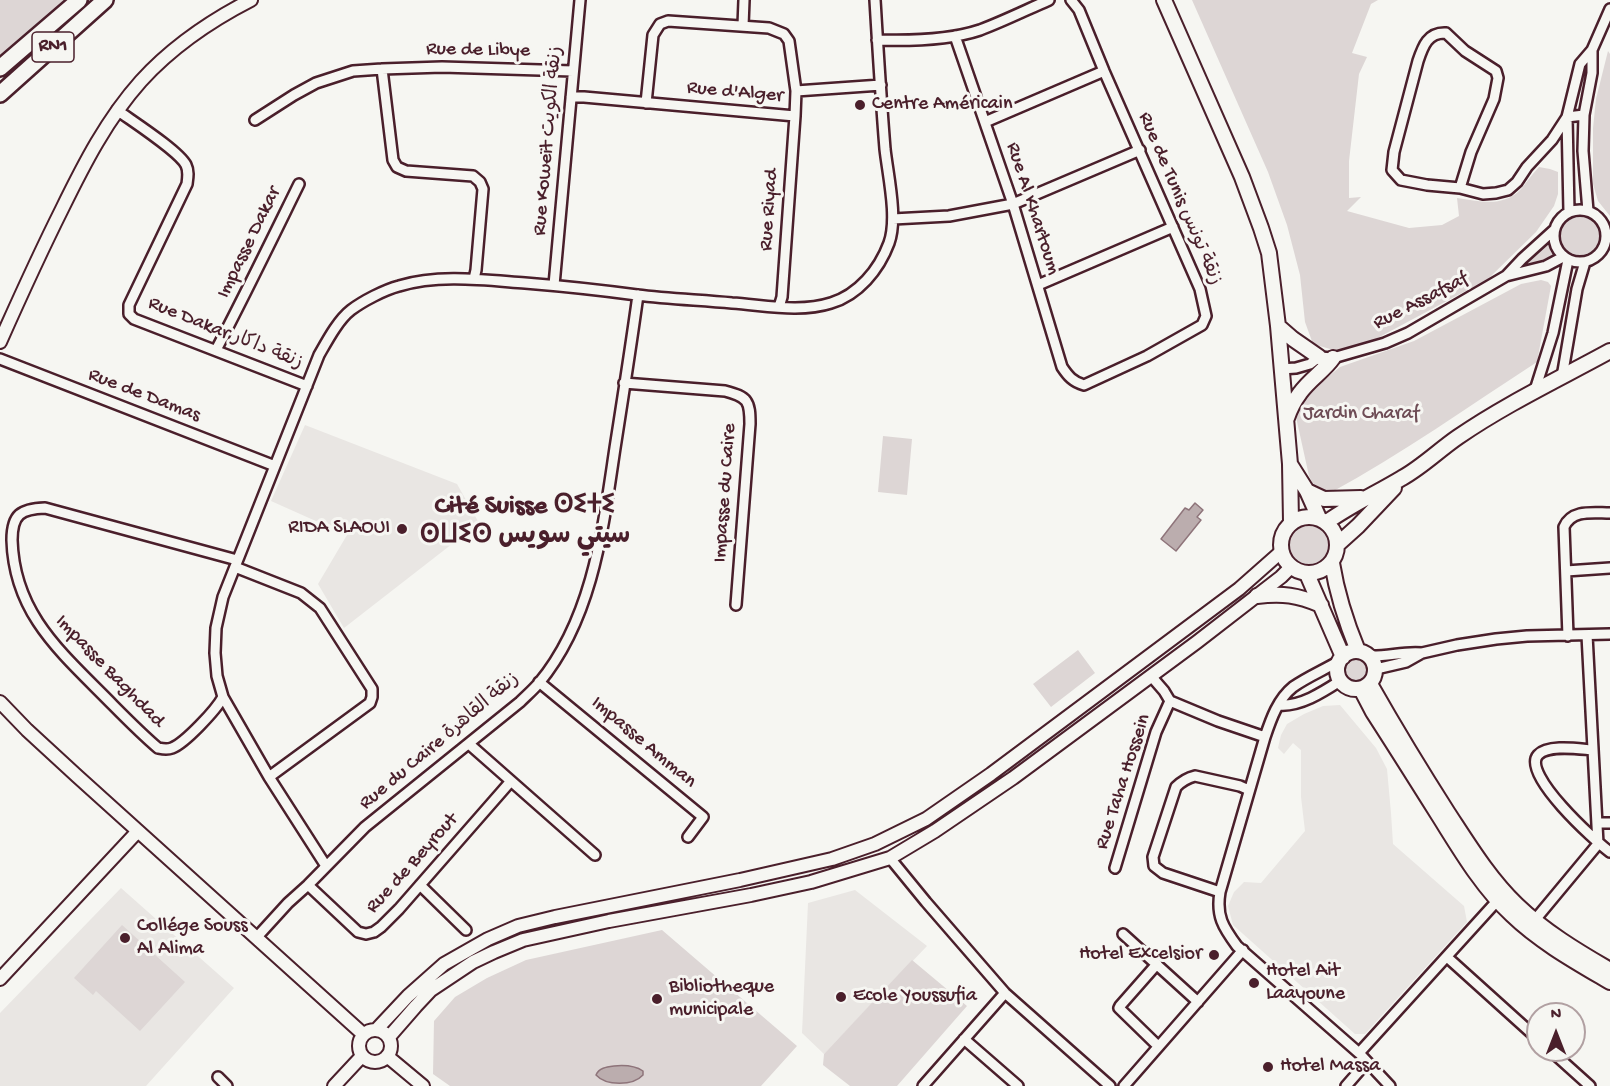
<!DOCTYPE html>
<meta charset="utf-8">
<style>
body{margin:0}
#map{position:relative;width:1610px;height:1086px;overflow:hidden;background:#f6f6f2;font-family:"Gochi Hand",sans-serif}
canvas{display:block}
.north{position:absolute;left:1526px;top:1002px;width:60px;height:60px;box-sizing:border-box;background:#f6f6f2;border:2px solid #b1a0a2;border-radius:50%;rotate:0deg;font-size:16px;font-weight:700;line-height:24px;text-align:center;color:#4a1f2b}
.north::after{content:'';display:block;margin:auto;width:21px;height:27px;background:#4a1f2b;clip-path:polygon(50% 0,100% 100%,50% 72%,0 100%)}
</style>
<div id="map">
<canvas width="1610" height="1086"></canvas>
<div class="north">N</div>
</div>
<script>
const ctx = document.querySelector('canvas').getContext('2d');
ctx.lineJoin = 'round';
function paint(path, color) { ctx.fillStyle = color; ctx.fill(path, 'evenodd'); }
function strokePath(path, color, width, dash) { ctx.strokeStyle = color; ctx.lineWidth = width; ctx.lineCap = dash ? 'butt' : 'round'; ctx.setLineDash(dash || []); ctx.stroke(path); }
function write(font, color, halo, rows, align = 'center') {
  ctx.font = font + ' "Gochi Hand","Playpen Sans Arabic","Noto Sans Tifinagh",sans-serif'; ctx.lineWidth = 6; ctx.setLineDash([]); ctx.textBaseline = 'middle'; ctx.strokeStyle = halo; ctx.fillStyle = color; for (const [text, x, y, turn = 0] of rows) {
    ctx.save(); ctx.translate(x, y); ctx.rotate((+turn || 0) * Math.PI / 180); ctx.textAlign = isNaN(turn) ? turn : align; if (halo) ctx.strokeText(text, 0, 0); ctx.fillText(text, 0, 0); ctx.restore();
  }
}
paint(new Path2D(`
 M305,425L457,484L479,523L344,628L318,584L347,535L271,501Z
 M1340,705L1376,748L1387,769L1391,813L1393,844L1464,906L1467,922L1365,1034H1355L1233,925L1228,906L1234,892L1244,882L1261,883L1305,831L1301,797V750L1293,743L1284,754L1278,748L1281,735L1287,724L1304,714L1323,706Z
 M121,888L234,988L146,1086H0V1013Z
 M855,890L927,946L824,1054L802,1033L808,903Z`), '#e9e6e3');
paint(new Path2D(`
 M0,0H90L0,79Z
 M1192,0H1378L1371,4L1352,53L1367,57L1359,74L1349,161V198L1361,197L1347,211L1409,228L1442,225L1459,216L1457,198C1480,201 1503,208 1521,189C1527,182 1532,174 1539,167L1550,169L1558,172V194L1554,206L1536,232L1488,279L1370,342L1337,351L1313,344L1305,322L1300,275L1287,225L1268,172Z
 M1608,51L1610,54V216L1598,201L1593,184V128L1596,99Z
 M1560 235a20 20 0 1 1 40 0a20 20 0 1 1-40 0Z
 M1548,243L1551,252L1555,257L1524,266Z
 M1541,280L1548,282L1551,286L1537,362C1469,406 1402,454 1330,493L1315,488L1309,476L1296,417L1303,402L1313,389L1340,367L1414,341L1521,284Z
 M883,436L912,439L907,495L878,492Z
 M1287 545a23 23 0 1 1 46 0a23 23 0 1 1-46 0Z
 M1078,650L1095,673L1051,707L1033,684Z
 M1343 671a15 15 0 1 1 30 0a15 15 0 1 1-30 0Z
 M122,925L185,982L140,1031L96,991L93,995L74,978Z
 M662,930L797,1046L761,1086H450L433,1074L434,1021L455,997L487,978L526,960Z
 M912,960L967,1006L897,1086H850L823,1065L824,1054Z`), '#ddd6d5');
const water = new Path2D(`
 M1195,503L1203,510L1197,517L1201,520L1176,551L1161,539L1185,508L1189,510Z
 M614,1066C624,1065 634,1065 643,1071V1075C633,1086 606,1086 596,1075C599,1068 606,1067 614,1066Z`);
paint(water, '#bbadae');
strokePath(water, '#8e747a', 1.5);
const minor = new Path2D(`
 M743,26L744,0
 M955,36L1013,204L1062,367C1068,376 1073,382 1084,385L1147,356L1202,325L1206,316L1200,289L1104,71L1079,10L1071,0
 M877,40C908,41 950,40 980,30C1004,21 1026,10 1049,0
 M382,69L393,160L397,167L406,171L473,176L480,182L483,189L476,270L474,279
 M571,97H584L795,116L796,91L881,85
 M646,103L653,35L660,24L668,21L769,28L784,34L789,41L796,91
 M117,110C132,121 179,151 186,165C189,171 188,177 187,184L129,305V314L134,319L307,386
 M255,120L294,95L316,83L353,71L382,69L442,67L573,71
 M985,122L1104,71
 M1460,188L1471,152L1494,99L1498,78L1496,71L1465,51L1446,33C1428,32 1423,46 1418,61L1394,152L1392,170L1401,180L1427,185L1460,188L1483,194L1496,193L1508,190L1517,182L1527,167L1552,140L1567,117L1584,115
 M1554 236a26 26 0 1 1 52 0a26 26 0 1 1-52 0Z
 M1588,211L1583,151L1584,115L1592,73V50
 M1569,212L1567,117L1580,64L1592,50L1610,9
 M893,219L949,216L1013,204L1140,150
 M1506,276L1522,259L1554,230
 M554,285L580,0
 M1038,285L1173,227
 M779,307L782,297L795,116
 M216,350C245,295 272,239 299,184
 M0,359L275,466
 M1281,369L1296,368L1310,364L1319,357L1333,358L1385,343L1408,333L1506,276L1546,266L1563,257
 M1562,377L1577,289L1585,262
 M624,383L725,391C748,397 750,401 750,424L736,605
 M1535,390L1553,333L1568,260
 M235,567L301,593L320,608L372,689V697L370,703L269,777
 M1566,571L1610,568
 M1568,636L1564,527C1572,509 1593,513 1610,513
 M1369,656C1387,657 1404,651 1422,653
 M1339,661C1324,670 1307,677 1293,687C1278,699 1271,719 1265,737L1220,892C1216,916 1223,927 1237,946L1359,1053L1390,1086
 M1376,669L1406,662L1422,653L1457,645L1496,639L1527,636L1610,634
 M1151,676L1164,691L1170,701
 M539,682L703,817L688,837
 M223,697C216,710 185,743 172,748C167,750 163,749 158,748C138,731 120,712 102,694C56,648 14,610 12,540C12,514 21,509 45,508L237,560
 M1279,705C1300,707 1323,692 1340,681
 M469,744L595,855
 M1593,750C1579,749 1548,744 1538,755C1521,774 1595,841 1610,852
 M1598,823H1610
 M890,858L926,902L1005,993L1110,1086
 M326,866L269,777L223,697L217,676L215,653L216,628L223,597L319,355C327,341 338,320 351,310C363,301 384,290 399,286C439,274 484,280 525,283C562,286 600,290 637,295C669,299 701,300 732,303C764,305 800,313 831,303C858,295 879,270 889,243C898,218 888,176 885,149C881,99 878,50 875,0
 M1115,868L1156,732L1170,701L1218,721L1265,737
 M308,885L358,932L366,934L374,932L381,927L399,909L511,781
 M420,885L466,930
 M1220,892L1163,873L1154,866L1153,857L1176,787C1182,781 1187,778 1195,776L1240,786L1249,790
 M1534,921L1598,844L1587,635
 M1123,934L1198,1002
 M257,937L288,903L308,885L365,827L520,702C526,696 533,690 539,683C593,618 603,528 615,448C623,397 631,346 638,295
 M1447,957L1538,1039
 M1157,964L1120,1006L1119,1008L1158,1046
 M964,1039L1018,1086
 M1550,1050L1590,1086
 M1359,1053L1497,901
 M218,1077L227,1086
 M923,1086L1005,993
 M1124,1086L1243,950
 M1346,1086L1367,1062`);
const tertiary = new Path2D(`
 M0,342C20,297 40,253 62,209C84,164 107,119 141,81C172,47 210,21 251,0
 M0,702L27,730L77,776L363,1034
 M0,979L138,831
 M377,1029L408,996L444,964L488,939L518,926L555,917L740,880L832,859L875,844L926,819L991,774L1239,589L1282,551
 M359 1046a16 16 0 1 1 32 0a16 16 0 1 1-32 0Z
 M389,1037L416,1006L431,990L473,962L494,952L523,940L609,921L751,895L811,882L890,858L935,831L1013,778L1197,642L1281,577L1291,567
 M387,1056L423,1086
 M334,1086L362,1056`);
const secondary = new Path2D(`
 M1164,0L1242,177L1261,228L1269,253L1278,326L1290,464L1291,522
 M1278,326L1293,339L1319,357
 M1287,418C1290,409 1294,401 1300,393C1310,379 1324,371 1333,358
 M1290,464L1307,491L1319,518
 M1307,491L1324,499L1361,498
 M1281 545a28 28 0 1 1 56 0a28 28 0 1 1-56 0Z
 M1327,522C1351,505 1377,493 1402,478C1422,467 1439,450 1458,437C1506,404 1559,379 1610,351
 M1338,544L1358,526L1394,488
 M1332,563C1337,594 1346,622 1358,651
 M1307,574L1343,657
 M1257,596C1283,593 1297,595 1321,605
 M1337 670a19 19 0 1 1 38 0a19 19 0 1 1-38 0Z
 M1370,684C1395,728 1421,771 1448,813C1469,845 1489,878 1517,905C1544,931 1577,951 1610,970
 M1361,689L1373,712C1395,746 1417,781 1439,816C1461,851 1482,887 1512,915C1540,942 1576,962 1610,982`);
const trunk = new Path2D(`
 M0,68L79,0
 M0,94L105,0`);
strokePath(minor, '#4a1f2b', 14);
strokePath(tertiary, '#4a1f2b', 16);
strokePath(secondary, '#4a1f2b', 18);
strokePath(trunk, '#4a1f2b', 20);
strokePath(minor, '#f6f6f2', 9);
strokePath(tertiary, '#f6f6f2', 12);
strokePath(secondary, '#f6f6f2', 14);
strokePath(trunk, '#f6f6f2', 15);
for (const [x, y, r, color] of [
 [860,105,6,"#4a1f2b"],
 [402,529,6,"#4a1f2b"],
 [125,938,6,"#4a1f2b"],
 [1214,955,6,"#4a1f2b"],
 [1254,983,6,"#4a1f2b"],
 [841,997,6,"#4a1f2b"],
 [657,999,6,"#4a1f2b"],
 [1268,1067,6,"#4a1f2b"]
]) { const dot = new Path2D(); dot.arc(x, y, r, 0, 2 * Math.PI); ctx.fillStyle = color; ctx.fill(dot); strokePath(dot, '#f6f6f2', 2); }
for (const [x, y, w] of [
 [53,47,42]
]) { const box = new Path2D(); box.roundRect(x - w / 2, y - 15, w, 30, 4.5); ctx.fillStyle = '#f6f6f2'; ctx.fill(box); strokePath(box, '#4a1f2b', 1.5); }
write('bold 18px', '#4a1f2b', null, [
 ["RN1",53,47]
]);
write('20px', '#4a1f2b', '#f6f6f2', [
 ["Rue de Libye",478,51,1],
 ["Rue d'Alger",735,93,5],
 ["Rue Koweït زنقة الكويت",549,141,-85],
 ["Rue de Tunis زنقة تونس",1179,199,67],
 ["Rue Al Khartoum",1032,209,72],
 ["Rue Riyad",770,210,-86],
 ["Impasse Dakar",250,243,-64],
 ["Rue Assafsaf",1421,302,-27],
 ["Rue Dakar زنقة داكار",225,334,22],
 ["Rue de Damas",144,396,21],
 ["Impasse du Caire",726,493,-86],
 ["Impasse Baghdad",109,672,46],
 ["Rue du Caire زنقة القاهرة",440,742,-40],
 ["Impasse Amman",643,743,40],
 ["Rue Taha Hossein",1124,782,-72],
 ["Rue de Beyrout",413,864,-48]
]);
write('20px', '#4a1f2b', '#f6f6f2', [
 ["Centre Américain",872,105],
 ["RIDA SLAOUI",390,529,"right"],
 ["Collége Souss",137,927],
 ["Al Alima",137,950],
 ["Hotel Excelsior",1202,955,"right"],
 ["Hotel Ait",1266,972],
 ["Laayoune",1266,995],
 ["Bibliotheque",669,988],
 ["municipale",669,1011],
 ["Ecole Youssufia",853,997],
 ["Hotel Massa",1280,1067]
], 'left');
write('20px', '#6f4d56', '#f6f6f2', [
 ["Jardin Charaf",1361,415]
]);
write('bold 26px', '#4a1f2b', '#f6f6f2', [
 ["Cité Suisse ⵙⵉⵜⵉ",525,508],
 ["ⵙⵡⵉⵙ سيتي سويس",525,538]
]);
</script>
